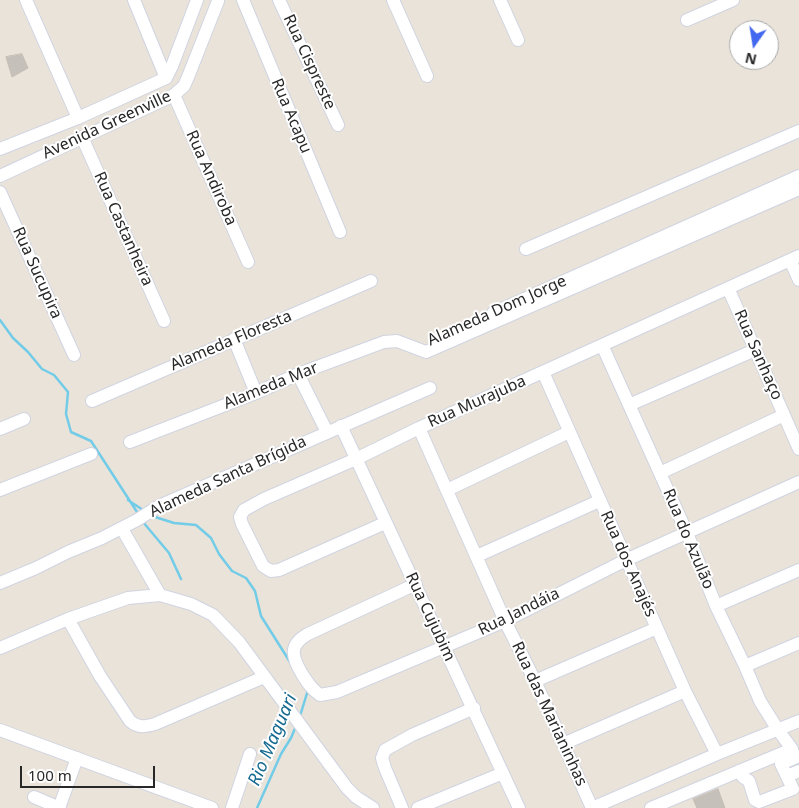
<!DOCTYPE html>
<meta charset="utf-8">
<style>
body{margin:0}
#map{position:relative;width:799px;height:808px;overflow:hidden;background:#eae3da;font-family:"Noto Sans",sans-serif}
canvas{display:block}
.north{position:absolute;left:729px;top:20px;width:50px;height:50px;box-sizing:border-box;background:#fff;border:1px solid #a9a9a9;border-radius:50%;rotate:193deg;font-size:14px;font-weight:700;line-height:20px;text-align:center;color:#282828}
.north::after{content:'';display:block;margin:auto;width:18px;height:22px;background:#4268f0;clip-path:polygon(50% 0,100% 100%,50% 72%,0 100%)}
.scale{position:absolute;left:20px;top:766px;width:135px;height:22px;box-sizing:border-box;border:2px solid #282828;border-top:0;padding-left:6px;font-size:15px;line-height:18px;white-space:nowrap;color:#282828;-webkit-text-stroke:4px #fff;paint-order:stroke}
</style>
<div id="map">
<canvas width="799" height="808"></canvas>
<div class="north">N</div>
<div class="scale">100 m</div>
</div>
<script>
const ctx = document.querySelector('canvas').getContext('2d');
ctx.lineJoin = 'round';
function strokePath(path, color, width, dash) { ctx.strokeStyle = color; ctx.lineWidth = width; ctx.lineCap = dash ? 'butt' : 'round'; ctx.setLineDash(dash || []); ctx.stroke(path); }
function paint(path, color) { ctx.fillStyle = color; ctx.fill(path, 'evenodd'); }
function write(font, color, halo, rows, align = 'center') {
  ctx.font = font + ' "Noto Sans",sans-serif'; ctx.lineWidth = 4; ctx.setLineDash([]); ctx.textBaseline = 'middle'; ctx.strokeStyle = halo; ctx.fillStyle = color; for (const [text, x, y, turn = 0] of rows) {
    ctx.save(); ctx.translate(x, y); ctx.rotate((+turn || 0) * Math.PI / 180); ctx.textAlign = isNaN(turn) ? turn : align; if (halo) ctx.strokeText(text, 0, 0); ctx.fillText(text, 0, 0); ctx.restore();
  }
}
strokePath(new Path2D(`
 M0,320L13,338L28,352L42,369L54,375L68,392L66,414L71,432L91,441L139,515
 M128,500L143,510
 M152,516L174,523L196,525L211,538L219,554L232,571L246,578L255,591L261,616L290,662
 M143,522L169,553L181,579
 M300,716L308,690
 M257,808L281,754L291,738L296,726`), '#72cce7', 2.5);
const building = new Path2D(`
 M22,54L28,68L12,77L6,57Z
 M718,789L725,808H697L693,799Z`);
paint(building, '#c5c0ba');
strokePath(building, '#c5beb4', 1);
const minor = new Path2D(`
 M26,0L78,118
 M134,0L166,78
 M243,0L340,232
 M279,0L338,125
 M393,0L427,76
 M500,0L518,40
 M687,20L733,0
 M174,95L248,262
 M82,137L164,321
 M0,149L78,118L166,78L172,66L197,0
 M0,176L174,95L184,86L188,77L218,1
 M0,192L74,355
 M526,249L799,131
 M790,260L799,280
 M728,288L799,449
 M493,313L799,176
 M234,339L256,393
 M602,345L687,533L716,606L745,666L760,701L778,730L792,749L651,808
 M543,372L685,691L717,754
 M298,374L327,432
 M92,401L371,281
 M629,405L755,350
 M341,426L519,808
 M419,428L505,621L535,681L592,808
 M0,429L24,419
 M130,442L256,393L298,374L384,342L397,341L426,352L799,189
 M660,473L784,415
 M0,490L91,454
 M447,490L569,432
 M385,523L279,570L271,571L263,566L242,524L240,517L244,510L264,499L356,459L419,428L799,256
 M125,534L160,595
 M477,556L599,501
 M0,583L36,568L68,552L102,538L137,520L159,506L430,388
 M416,584L308,634C288,645 292,657 302,674C307,682 312,690 320,695L337,692L505,621L626,560L799,482
 M716,606L799,570
 M68,619L100,676L130,721C138,728 144,727 155,724L264,677
 M0,648L68,619L128,598L160,595L191,604L213,615L239,642L347,788L356,797L373,808
 M745,666L799,643
 M535,681L657,628
 M0,730L212,808
 M563,744L685,691
 M739,771L743,777L749,781L755,800L759,802L793,789L781,764L799,756
 M787,776L799,771
 M34,797L60,808
 M59,808L77,758
 M232,808L250,754
 M402,808L385,768L382,758L385,750L412,735L474,708
 M418,808L503,773
 M592,808L717,754L799,721`);
strokePath(minor, '#d0d4e1', 14);
strokePath(minor, '#fff', 12);
write('16px', '#282828', '#fff', [
 ["Rua Cispreste",309,62,65],
 ["Rua Acapu",291,116,67],
 ["Avenida Greenville",107,125,-25],
 ["Rua Andiroba",211,178,66],
 ["Rua Castanheira",123,229,66],
 ["Rua Sucupira",37,273,66],
 ["Alameda Dom Jorge",497,311,-24],
 ["Alameda Floresta",231,341,-23],
 ["Rua Sanhaço",758,355,66],
 ["Alameda Mar",271,386,-22],
 ["Rua Murajuba",477,402,-24],
 ["Alameda Santa Brígida",228,477,-25],
 ["Rua do Azulão",688,539,67],
 ["Rua dos Anajés",628,564,66],
 ["Rua Jandáia",519,612,-26],
 ["Rua Cujubim",430,617,65],
 ["Rua das Marianinhas",549,714,65]
]);
write('italic 18px', '#146a90', '#fff', [
 ["Rio Maguari",273,740,-67]
]);
</script>
